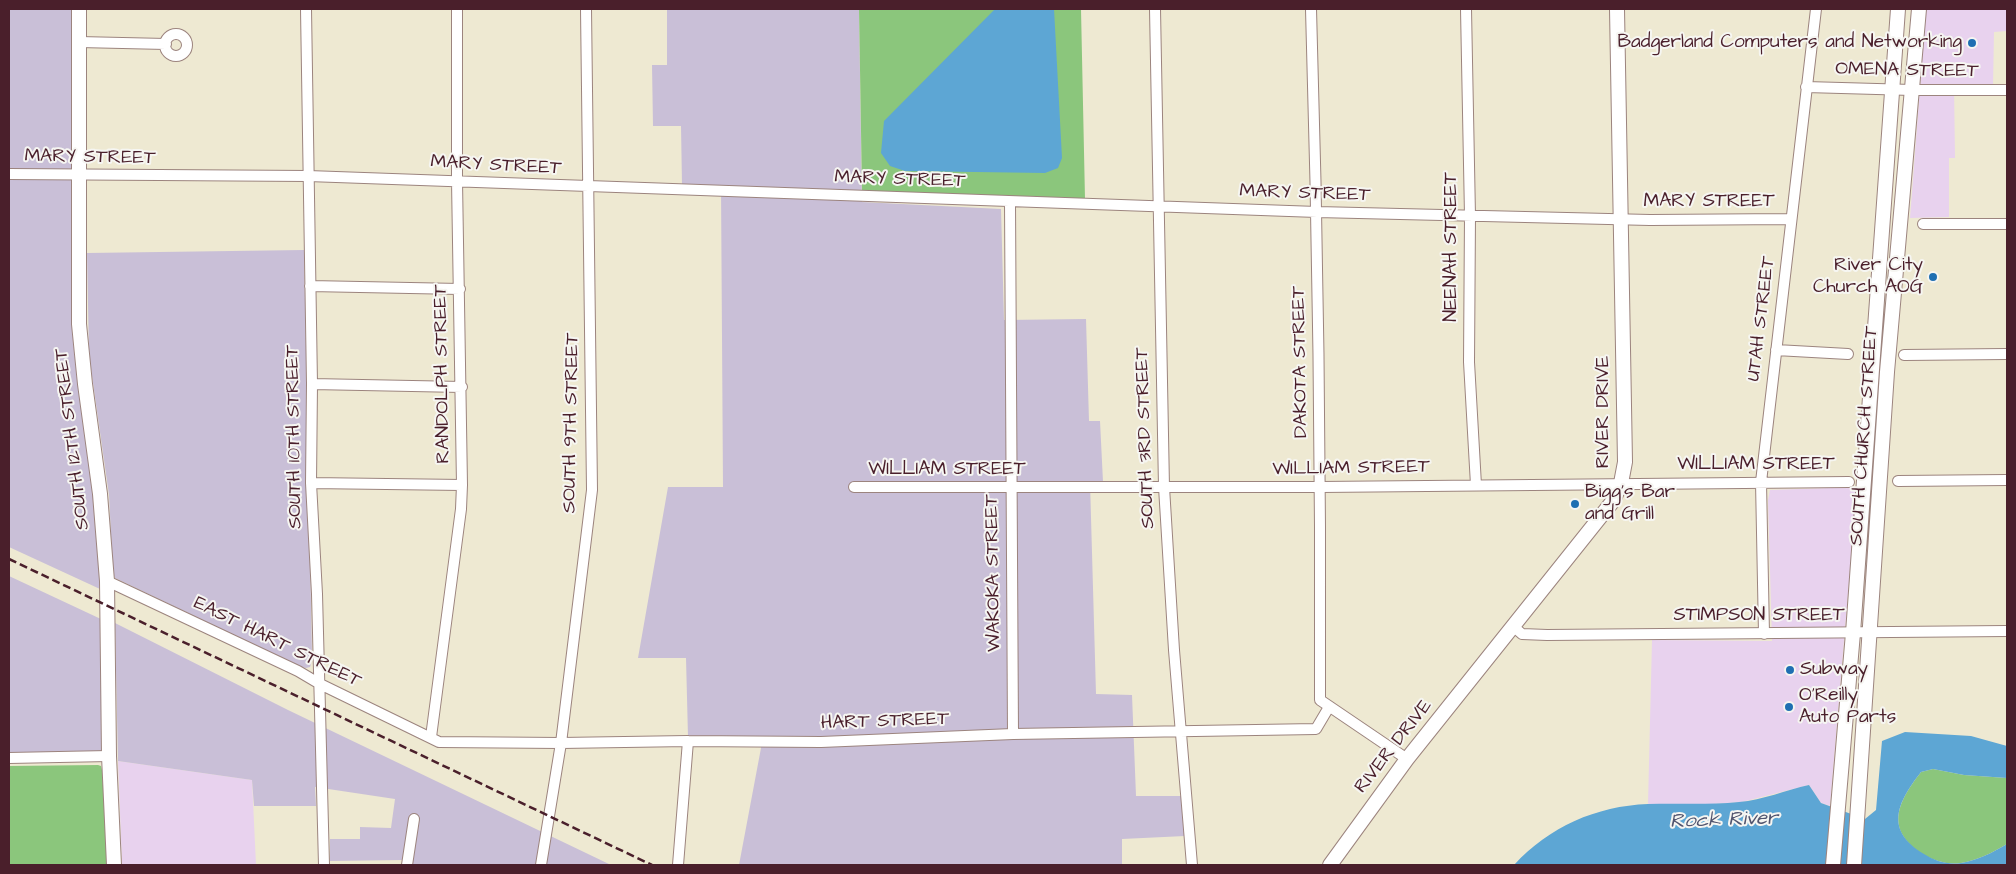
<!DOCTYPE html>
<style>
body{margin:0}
#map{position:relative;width:2016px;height:874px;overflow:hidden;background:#eee9d2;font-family:"Architects Daughter",sans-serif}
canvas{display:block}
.frame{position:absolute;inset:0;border:10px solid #4a1f2b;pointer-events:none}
</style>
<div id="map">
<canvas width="2016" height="874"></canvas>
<div class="frame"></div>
</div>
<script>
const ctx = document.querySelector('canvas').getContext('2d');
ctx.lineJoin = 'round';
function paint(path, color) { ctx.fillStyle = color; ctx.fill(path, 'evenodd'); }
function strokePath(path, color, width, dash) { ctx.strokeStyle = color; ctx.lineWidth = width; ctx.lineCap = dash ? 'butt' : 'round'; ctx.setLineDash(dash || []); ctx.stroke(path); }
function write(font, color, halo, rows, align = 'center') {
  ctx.font = font + ' "Architects Daughter",sans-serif'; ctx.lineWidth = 4; ctx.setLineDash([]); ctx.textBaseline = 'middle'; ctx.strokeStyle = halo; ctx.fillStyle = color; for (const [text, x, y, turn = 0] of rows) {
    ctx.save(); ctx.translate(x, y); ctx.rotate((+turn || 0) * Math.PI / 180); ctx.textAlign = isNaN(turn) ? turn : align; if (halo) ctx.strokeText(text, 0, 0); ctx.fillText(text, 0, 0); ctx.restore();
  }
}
paint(new Path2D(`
 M1926,9H2007V31L1994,32L1993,86H1954L1955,158H1949V217L1910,218Z
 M1857,487L1830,806L1821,803L1809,785L1742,802L1699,805L1648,804L1652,640L1772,641L1768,500L1770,490Z
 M118,761L252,780L256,865H122Z`), '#e8d2ee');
paint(new Path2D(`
 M9,9H73V305L96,512L100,589L9,547Z
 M667,9H859L862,202L1001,209L1004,320L1086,319L1089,421H1100L1103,482H1090L1096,694L1132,695L1136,796H1182L1185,836L1122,839V865H739L761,748V736L688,737L686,658H638L668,487H723L721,187L682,185L681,126H653L652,65H667Z
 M304,250L312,653L311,664L310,667L306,668L300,667L115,578L113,574L109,495L89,355L87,253Z
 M9,576L103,620L102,753L9,756Z
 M115,623L288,710L611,865H412L403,860L330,861V839H360V827L391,828L395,799L315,787L316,806H254L252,780L118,761Z`), '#c9bfd7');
paint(new Path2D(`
 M859,9H1081L1085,199L862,192Z
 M98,765L101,766L102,770L108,865H9V766Z
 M1933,769L1964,775L2007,778V844C1992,853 1978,860 1961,863C1948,865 1935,861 1924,855C1884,830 1897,803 1921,772Z`), '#8bc67c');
paint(new Path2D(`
 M995,9H1054L1062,158L1058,168L1045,173L905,171L890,166L881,153L884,121Z
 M1905,732L1971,736L2007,746V778L1964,775L1933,769L1921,772C1897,803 1884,830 1924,854C1935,861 1948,865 1961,863C1978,860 1992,853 2007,844V865H1514C1549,827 1596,806 1648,804C1679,803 1709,805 1739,802C1763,800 1786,790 1809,785L1821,803L1865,819L1876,810L1882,741Z`), '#5da6d4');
const street = new Path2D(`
 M306,9L312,384L311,483L317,594L324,865
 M1155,9L1164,487L1174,650L1192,865
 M1311,9C1318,239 1321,469 1320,700L1407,759
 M1466,9L1470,216L1469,362L1476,485
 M165 45a11 11 0 1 1 22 0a11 11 0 1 1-22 0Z
 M79,42L166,44
 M1806,87L1912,90H2007
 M9,174L308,176L1317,212L1650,220L1790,219
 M1010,202L1013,734
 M1923,224H2007
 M310,286L460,289
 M1776,350L1848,354
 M1904,355L2007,354
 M312,384L462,387
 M1898,481L2007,480
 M311,483L462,485
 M854,487H1321L1849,482
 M107,581L298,671L320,684L439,742L561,743L688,741L821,742L1013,734L1316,729L1329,707
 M1514,627L1522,634L1547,635L2007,631
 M1764,634L1761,482L1816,9
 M431,737L461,509L462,485L457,181V9
 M9,758L109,756
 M407,865L414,819
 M541,865L561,743L592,490L586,9
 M678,865L688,741`);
const secondary = new Path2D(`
 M79,9V324L85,384L100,494L107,581L109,756L114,865
 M1330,865L1407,759L1613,501L1621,483L1625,462L1617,9
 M1833,865L1853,633L1898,9
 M1854,865L1887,372L1919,9`);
strokePath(street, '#9c847e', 12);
strokePath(secondary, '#9c847e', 16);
strokePath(street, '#fff', 10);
strokePath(secondary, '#fff', 14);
strokePath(new Path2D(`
 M9,559L652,865`), '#4a1f2b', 2.5, [8, 4]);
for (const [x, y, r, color] of [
 [1972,43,5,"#1f6fb2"],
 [1933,277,5,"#1f6fb2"],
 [1575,504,5,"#1f6fb2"],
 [1790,670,5,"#1f6fb2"],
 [1789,707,5,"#1f6fb2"]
]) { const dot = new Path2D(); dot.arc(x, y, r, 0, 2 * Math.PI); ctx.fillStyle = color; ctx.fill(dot); strokePath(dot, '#f6f6f2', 2); }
write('19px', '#4a1f2b', '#f6f6f2', [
 ["Badgerland Computers and Networking",1962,43,"right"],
 ["River City",1923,266,"right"],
 ["Church AOG",1923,288,"right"],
 ["Bigg's Bar",1585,493],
 ["and Grill",1585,515],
 ["Subway",1800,670],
 ["O'Reilly",1799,696],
 ["Auto Parts",1799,718]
], 'left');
write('19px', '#4a1f2b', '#f6f6f2', [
 ["OMENA STREET",1907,71,1],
 ["MARY STREET",90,158,1],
 ["MARY STREET",496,166,3],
 ["MARY STREET",900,180,2],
 ["MARY STREET",1305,194,2],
 ["MARY STREET",1709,202],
 ["NEENAH STREET",1452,247,-90],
 ["UTAH STREET",1762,319,-83],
 ["DAKOTA STREET",1301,362,-91],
 ["RANDOLPH STREET",443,374,-91],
 ["RIVER DRIVE",1604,412,-90],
 ["SOUTH 9TH STREET",572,423,-89],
 ["SOUTH CHURCH STREET",1865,436,-86],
 ["SOUTH 10TH STREET",295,437,-91],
 ["SOUTH 3RD STREET",1146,438,-92],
 ["SOUTH 12TH STREET",73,439,-97],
 ["WILLIAM STREET",1756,465],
 ["WILLIAM STREET",1351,469,-1],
 ["WILLIAM STREET",947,470],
 ["WAKOKA STREET",994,573,-91],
 ["STIMPSON STREET",1759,616],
 ["EAST HART STREET",277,643,26],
 ["HART STREET",885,722,-2],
 ["RIVER DRIVE",1394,747,-52]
]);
write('italic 20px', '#52556f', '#f6f6f2', [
 ["Rock River",1724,821,-2]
]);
</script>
